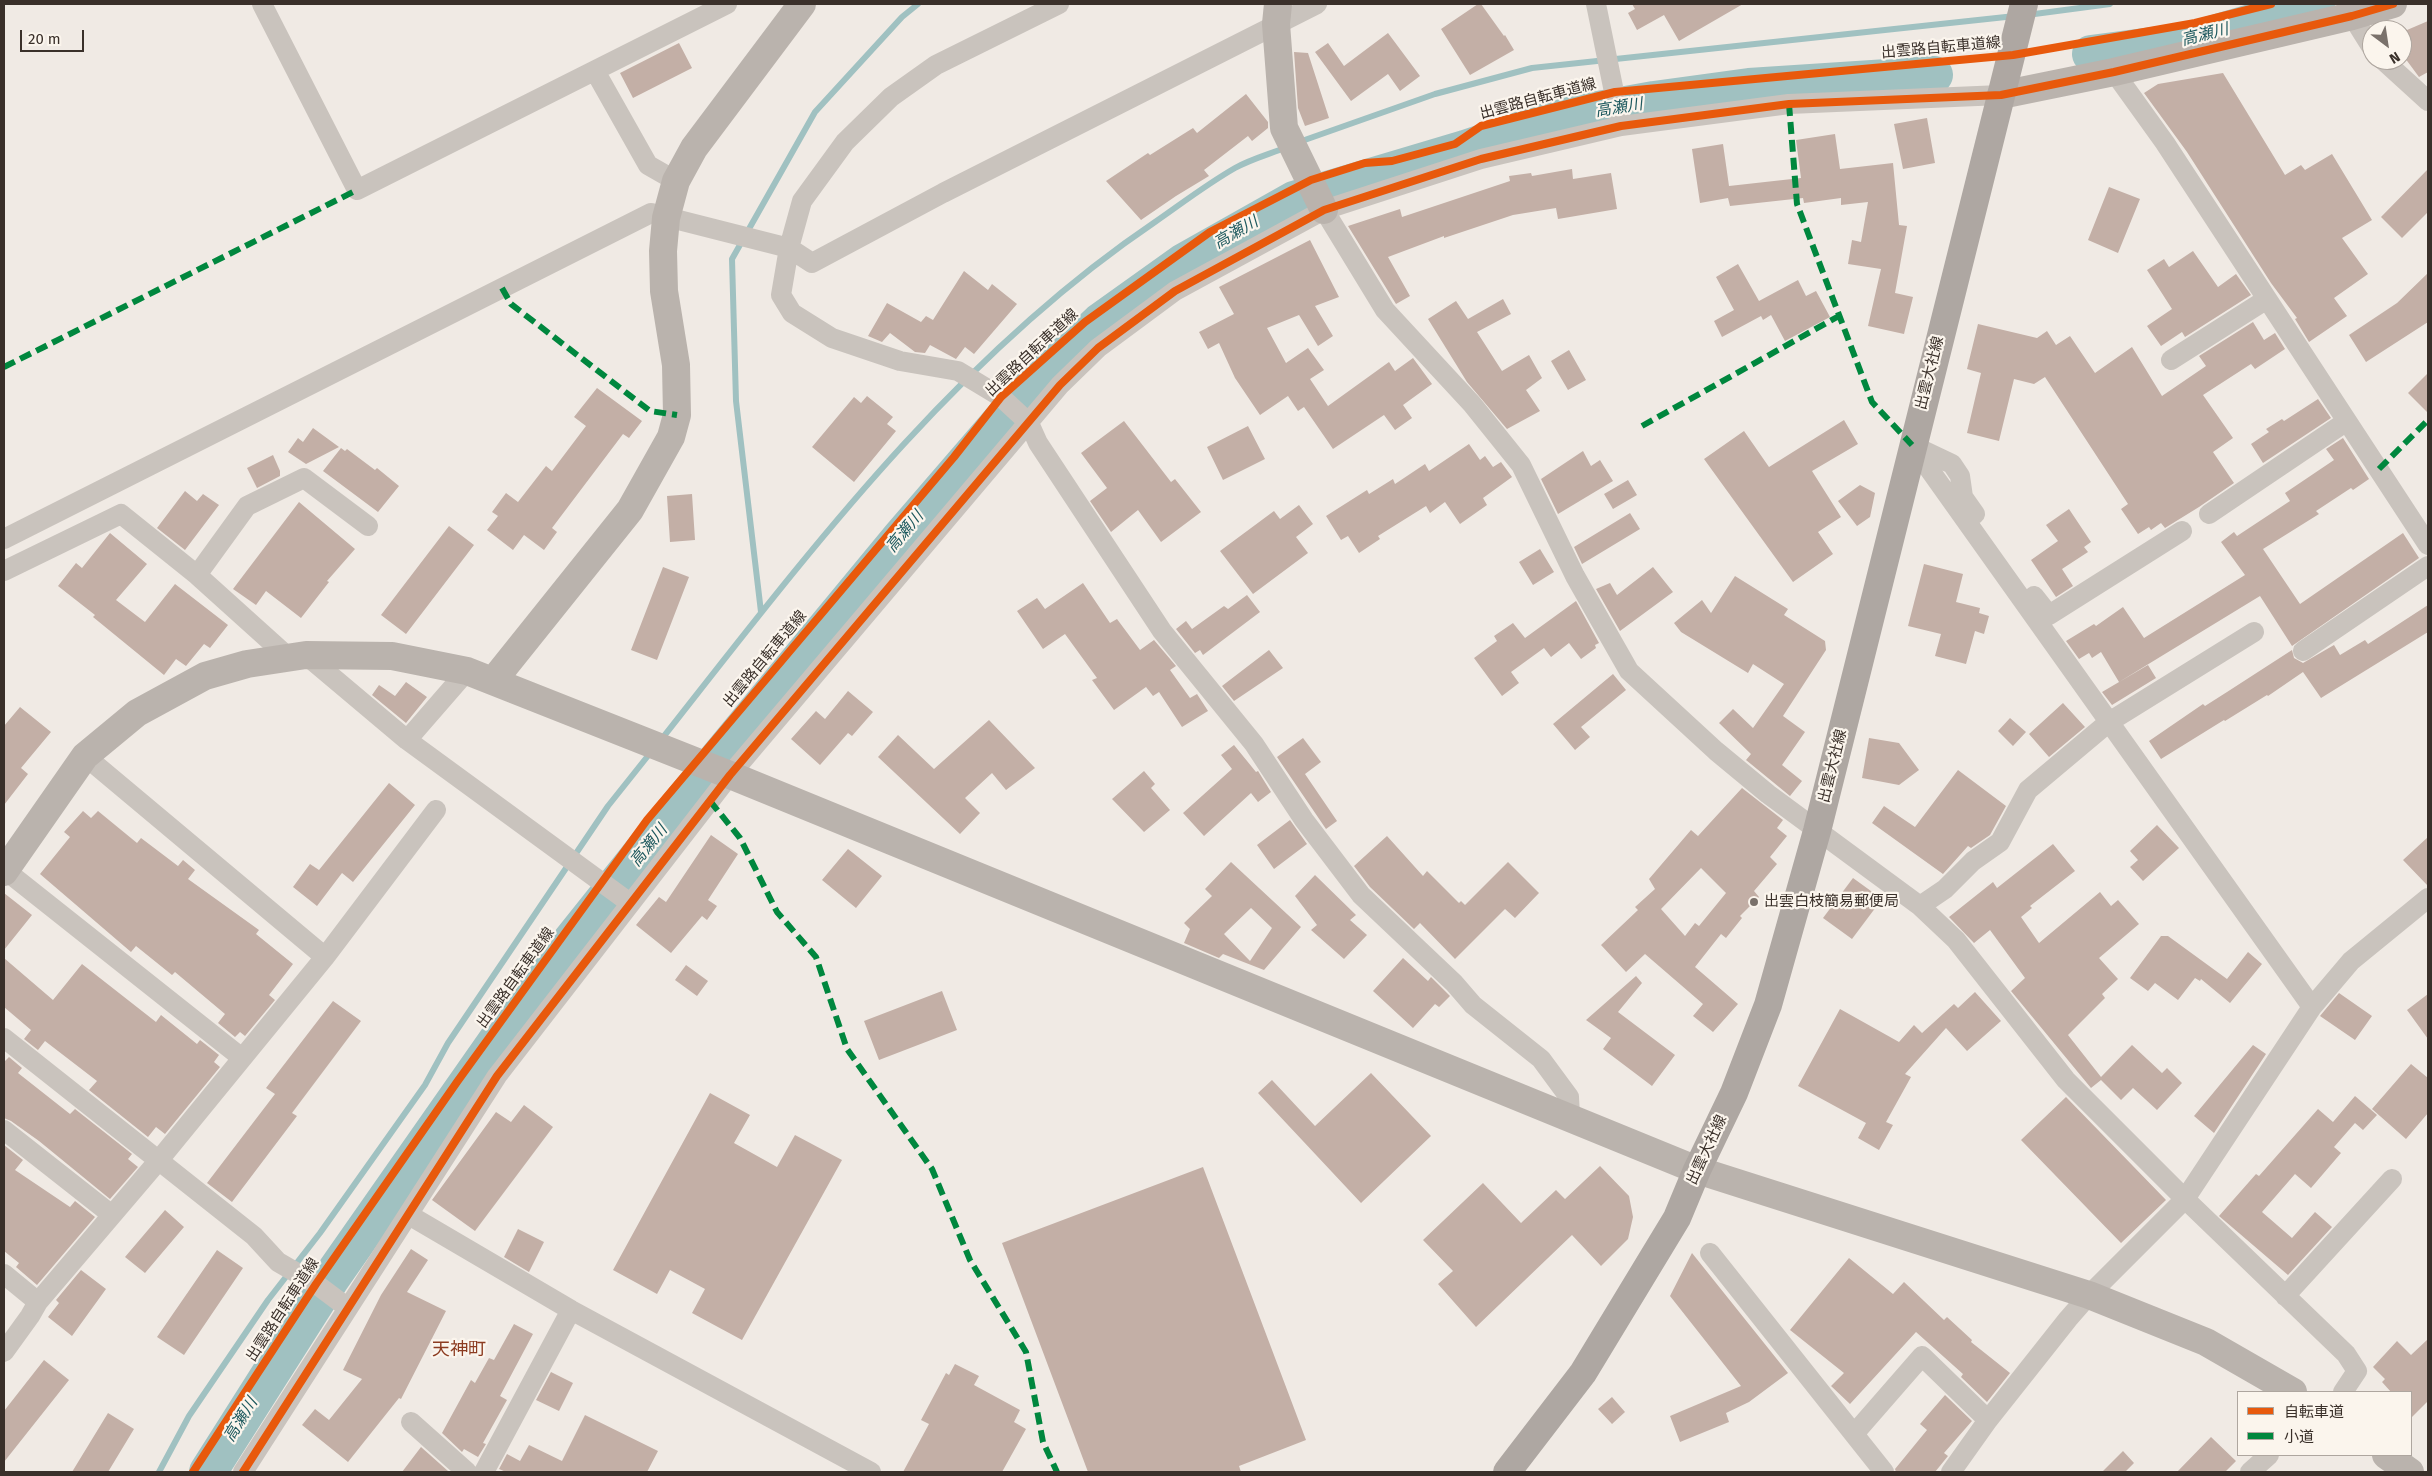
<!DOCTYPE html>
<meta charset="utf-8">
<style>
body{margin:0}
#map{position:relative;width:2432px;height:1476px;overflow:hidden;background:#f0eae4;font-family:"Fira Sans","Noto Sans JP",sans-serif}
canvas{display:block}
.frame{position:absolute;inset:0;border:5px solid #3a302a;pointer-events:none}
.legend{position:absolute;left:2237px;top:1391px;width:175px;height:65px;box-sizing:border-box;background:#fbf5ed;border:1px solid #aea69f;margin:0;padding:6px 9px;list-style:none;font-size:15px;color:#3a302a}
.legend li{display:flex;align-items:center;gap:10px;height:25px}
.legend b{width:25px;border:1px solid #aea69f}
.north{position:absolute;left:2362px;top:20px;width:50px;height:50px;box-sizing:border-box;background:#fbf5ed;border:1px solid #aea69f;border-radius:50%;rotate:149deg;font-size:14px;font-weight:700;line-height:20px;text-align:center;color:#3a302a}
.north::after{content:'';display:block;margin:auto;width:18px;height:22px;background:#7a716b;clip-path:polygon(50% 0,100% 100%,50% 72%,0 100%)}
.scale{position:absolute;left:20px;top:30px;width:64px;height:22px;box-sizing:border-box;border:2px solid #3a302a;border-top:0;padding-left:6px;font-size:15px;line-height:18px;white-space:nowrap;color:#3a302a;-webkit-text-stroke:4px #fbf5ed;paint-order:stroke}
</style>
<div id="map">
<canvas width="2432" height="1476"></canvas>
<div class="frame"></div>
<ul class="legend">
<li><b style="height:6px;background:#e8590c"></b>自転車道</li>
<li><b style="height:6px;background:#00873e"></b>小道</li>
</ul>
<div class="north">N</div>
<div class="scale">20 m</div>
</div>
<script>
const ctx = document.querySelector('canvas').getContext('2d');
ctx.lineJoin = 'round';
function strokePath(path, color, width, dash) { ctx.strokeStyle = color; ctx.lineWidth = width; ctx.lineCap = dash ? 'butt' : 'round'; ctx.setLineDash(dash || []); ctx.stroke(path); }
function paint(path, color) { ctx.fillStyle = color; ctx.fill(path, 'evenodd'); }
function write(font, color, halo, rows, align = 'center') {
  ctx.font = font + ' "Fira Sans","Noto Sans JP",sans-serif'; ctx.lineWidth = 4.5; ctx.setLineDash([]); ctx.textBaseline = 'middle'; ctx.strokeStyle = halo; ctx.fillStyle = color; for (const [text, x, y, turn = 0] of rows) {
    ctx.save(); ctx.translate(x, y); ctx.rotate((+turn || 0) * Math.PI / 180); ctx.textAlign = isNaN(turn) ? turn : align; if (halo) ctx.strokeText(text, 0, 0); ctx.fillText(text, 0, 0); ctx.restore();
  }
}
strokePath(new Path2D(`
 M2027,15L2110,4
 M1299,142L1435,94L1532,68L2015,16
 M761,612L736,401L732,259L815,112L902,17L918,4
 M661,740C808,553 955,357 1155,222C1181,204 1207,184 1235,168C1251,159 1270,154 1287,147
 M159,1472L189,1416L268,1300L320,1233L425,1085L448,1043L608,806L651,752`), '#a0c1c1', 6);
strokePath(new Path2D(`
 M2091,54L2190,41L2316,4
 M208,1472L331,1278L536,985L683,801L901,537L1027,391L1100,322L1184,262L1294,200L1465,149L1560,117L1654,100L1749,87L1934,75`), '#a0c1c1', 38);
paint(new Path2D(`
 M1478,4H1481L1504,36L1505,35L1514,50L1470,75L1441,29Z
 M1632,4H1743L1679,41L1664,15L1637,30L1628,13L1635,9Z
 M2428,21V72L2419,77L2402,54V30H2387L2403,26L2407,30Z
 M1388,33L1420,76L1400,91L1388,74L1351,101L1315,52L1328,43L1344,66Z
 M679,43L692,68L633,98L620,73Z
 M1294,52L1308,53L1329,118L1305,126L1298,108Z
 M2223,73L2285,175L2301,165L2305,170L2332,154L2372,220L2342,238L2368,274L2334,298L2347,316L2309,342L2295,319L2297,318L2271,283L2187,152L2144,93L2158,84Z
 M1246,94L1268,122V128L1252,141L1248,136L1204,170L1209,176L1176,196L1141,220L1106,181L1148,153L1150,155L1193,128L1197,133Z
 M1927,118L1935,163L1903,169L1894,124Z
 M1835,134L1840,169L1893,163L1899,225L1907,226L1895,293L1913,297L1904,334L1868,326L1881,269L1848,264L1852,240L1861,242L1868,202L1841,205V198L1804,203L1803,198L1730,206L1728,198L1700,203L1692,149L1723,144L1729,186L1801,178L1796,140Z
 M1572,169L1573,179L1611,173L1617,209L1558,219L1556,208L1513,215L1444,238V236L1388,257L1410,296L1396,304L1348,226L1400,209L1402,217L1510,181L1509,176L1531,173L1532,176Z
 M2428,169V212L2402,238L2381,217Z
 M2109,187L2140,199L2118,253L2088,240Z
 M1310,240L1339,297L1315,306L1333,336L1318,346L1299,315L1267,328L1286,363L1308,348L1324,370L1310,379L1328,406L1389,362L1395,371L1413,358L1432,384L1403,405L1412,418L1395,430L1384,415L1333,449L1304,407L1298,411L1288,396L1260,415L1235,378L1219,343L1208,349L1199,332L1234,314L1219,287Z
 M2193,251L2218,287L2236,274L2251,295L2185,337L2182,332L2161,346L2147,326L2172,309L2147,270L2164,259L2169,267Z
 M1738,264L1759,301L1798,280L1806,296L1816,291L1830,317L1785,341L1771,315L1763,320L1761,316L1722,337L1714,321L1734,310L1716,277Z
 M964,271L988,290L992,284L1017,304L974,354L965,347L956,359L930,345L925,353L915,352L890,333L882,342L868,336L887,303L921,322L926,316L933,320Z
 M2428,273V322L2366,362L2349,335L2397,303Z
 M1503,299L1511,314L1477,332L1502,371L1529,355L1542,378L1526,390L1540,411L1507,429L1467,382L1428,319L1456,301L1468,319Z
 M2253,322L2264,340L2275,333L2285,349L2255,369L2251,364L2203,395L2233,438L2213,452L2234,483L2199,507L2165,528L2161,523L2151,530L2149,527L2138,534L2121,509L2128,504L2045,377L2034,384L2014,379L1999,441L1967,433L1981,373L1967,369L1978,324L2037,338L2047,331L2056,345L2070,336L2095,373L2132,347L2162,396L2206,366L2199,356Z
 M1569,350L1586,380L1568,390L1551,361Z
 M2428,373V413L2408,393Z
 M597,388L642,421L629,438L623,434L552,528L557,532L544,550L524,535L513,550L487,530L498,516L492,512L506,493L518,502L546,466L552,471L586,426L574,417Z
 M867,396L893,417L887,424L896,431L854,482L812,447L854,397L861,403Z
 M2318,399L2331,418L2263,463L2251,444L2269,432L2266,429L2282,419L2284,421Z
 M1844,420L1858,444L1812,471L1841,517L1818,532L1833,554L1793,582L1704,459L1744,431L1769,467Z
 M1124,421L1171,482L1175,479L1201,512L1161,542L1138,510L1111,532L1090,501L1107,488L1081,453Z
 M1248,426L1265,459L1223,480L1207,447Z
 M313,428L339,447L306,464L288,452L298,438L303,442Z
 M2343,438L2369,479L2353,490L2351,488L2316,511L2319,514L2263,549L2300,604L2403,533L2419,558L2292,646L2260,596L2119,682L2101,652L2092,658L2089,653L2079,659L2066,641L2094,624L2096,626L2123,607L2144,638L2245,575L2221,542L2234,532L2237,536L2290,501L2285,493L2334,460L2326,449Z
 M1469,444L1480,460L1485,456L1493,467L1501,462L1512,477L1483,498L1487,505L1460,524L1445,502L1430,513L1426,506L1378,536L1380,539L1359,553L1348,536L1341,540L1326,516L1367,490L1369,494L1393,479L1395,484L1425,464L1429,471Z
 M341,448L345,451L347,449L375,470L377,468L399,486L378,512L323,471Z
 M1583,451L1591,466L1600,460L1613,481L1558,514L1541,479Z
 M273,455L280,471V476L257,488L247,468Z
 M1628,480L1637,495L1613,509L1604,494Z
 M1860,485L1875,493L1870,517L1857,526L1838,501Z
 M185,491L197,501L203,494L219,505L185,550L157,528Z
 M692,494L695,540L670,542L667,496Z
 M299,502L355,549L327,581L329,582L301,618L266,591L256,605L233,589Z
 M1299,505L1313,524L1296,537L1308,553L1253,594L1220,551L1274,511L1280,519Z
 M2069,509L2091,542L2084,547L2088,552L2062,569L2073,586L2056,597L2031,560L2058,541L2046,525Z
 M1630,513L1640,529L1582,564L1574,547Z
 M449,526L474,545L406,634L381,615Z
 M110,533L147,564L116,600L145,622L175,584L228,625L210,648L204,644L186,666L176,659L164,675L93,617L95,615L58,586L76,563L82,568Z
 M1540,549L1554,572L1533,585L1519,562Z
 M1924,564L1963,574L1956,602L1980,608L1979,613L1989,616L1984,634L1975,631L1966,664L1935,656L1941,634L1908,626Z
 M663,567L689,577L657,660L631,650Z
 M1653,567L1673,592L1620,631L1596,589L1610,583L1617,595Z
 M1735,576L1788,609L1784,615L1825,641L1826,650L1783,716L1805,732L1782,765L1802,781L1790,796L1746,760L1751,754L1719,723L1733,709L1753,728L1784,684L1753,664L1748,673L1681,632L1674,623L1702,600L1711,613Z
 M1083,583L1110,623L1117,619L1140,650L1154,640L1176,666L1170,670L1190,698L1197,694L1208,711L1182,727L1159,692L1153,696L1146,687L1114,710L1092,680L1097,678L1065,634L1043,649L1017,611L1037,598L1045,609Z
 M1247,595L1260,612L1203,655L1200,650L1195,653L1176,629L1186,621L1192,629L1224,606L1228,609Z
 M1576,601L1599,643L1595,645L1596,648L1581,659L1569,643L1551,657L1544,648L1511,672L1519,683L1502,696L1474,658L1497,641L1494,636L1513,623L1525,638Z
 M2428,605V632L2321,698L2303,672L2268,696L2267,695L2225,721L2224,720L2161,759L2149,741L2203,704L2205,706L2227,692L2292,650L2294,658L2303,663L2334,645L2340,655L2365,640L2368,644Z
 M1269,650L1283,668L1234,701L1222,686Z
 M2148,665L2156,678L2112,705L2102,692Z
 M1613,674L1626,690L1581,727L1590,737L1575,750L1553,724Z
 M406,682L427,697L406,723L372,695L379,685L395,696Z
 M848,691L873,712L852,736L848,733L820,765L791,739L816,711L825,719Z
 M2063,703L2085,727L2049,757L2029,734Z
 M20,707L51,732L21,768L28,774L4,805V726Z
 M2010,718L2026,732L2013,746L1998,731Z
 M989,720L1035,768L1006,790L992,773L965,798L980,813L960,834L878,757L898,735L934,769Z
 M1303,738L1321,762L1305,774L1337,821L1326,829L1277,757Z
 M1869,738L1899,743L1919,770L1899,785L1862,778Z
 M1234,745L1256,772L1258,771L1271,792L1258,802L1251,793L1204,836L1183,813L1232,769L1221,755Z
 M1958,770L2006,806L1990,835L1971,848L1968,846L1943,874L1872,823L1884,806L1915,827Z
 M1144,771L1155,784L1151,788L1170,810L1144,832L1112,799Z
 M389,783L415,805L353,882L342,873L317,906L293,887L310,864L319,870Z
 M1742,788L1783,820L1777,828L1787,836L1770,857L1777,864L1754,891L1759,897L1740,916L1742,918L1726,938L1721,934L1695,967L1738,1004L1713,1032L1693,1016L1703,1004L1645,954L1626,972L1601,945L1638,910L1635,907L1655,889L1649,879L1691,830L1698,836ZM1701,868L1726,893L1699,926L1695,923L1685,936L1661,909Z
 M83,811L91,818L98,811L137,843L141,838L178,866L183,860L195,870L188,879L259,930L256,934L293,964L269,995L275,1000L245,1036L240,1032L235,1037L218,1023L225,1014L175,972L172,975L136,946L131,952L40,874L70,837L64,832Z
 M1290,820L1307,844L1274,869L1257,845Z
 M2157,825L2179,848L2143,881L2130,867L2138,860L2130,851Z
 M711,835L738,854L708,900L717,906L707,920L702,916L671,953L636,925L659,897L666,902Z
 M1387,836L1423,876L1427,871L1459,903L1461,901L1465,905L1508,862L1539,893L1515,918L1505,909L1455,959L1420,923L1414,929L1370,887L1354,866Z
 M2428,837V886L2403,860Z
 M2053,844L2075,871L2030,906L2032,908L2021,917L2039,943L2100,892L2111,906L2118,900L2139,924L2099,958L2118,979L2102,994L2105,998L2068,1035L2101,1077L2132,1045L2162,1073L2167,1068L2182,1083L2157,1110L2133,1088L2121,1100L2101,1080L2091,1088L2011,991L2025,978L1990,930L1974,943L1949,917L1993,882L1997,888Z
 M848,849L882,876L856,908L822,880Z
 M1231,862L1301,927L1264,970L1223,954L1219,958L1184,943L1190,929L1184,923L1212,896L1205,889ZM1251,908L1272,928L1250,961L1224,934Z
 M1315,875L1356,915L1350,920L1367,935L1344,959L1311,930L1317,925L1295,896Z
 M1853,878L1882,899L1852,939L1823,918Z
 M4,893L32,915L4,950Z
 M2161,936H2168L2227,979L2248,952L2262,964L2230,1003L2201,979L2200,981L2195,978L2178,1000L2155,983L2148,991L2130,978Z
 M4,958L53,1000L82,964L156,1022L161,1015L197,1044L200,1040L219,1055L214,1062L220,1067L165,1134L156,1127L148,1137L89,1090L97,1081L45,1041L38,1050L24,1039L31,1030L4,1007Z
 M1403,958L1428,981L1431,977L1450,996L1439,1007L1435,1004L1413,1028L1373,991Z
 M686,965L708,981L697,996L675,980Z
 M1636,976L1642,983L1618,1012L1675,1055L1652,1086L1603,1049L1611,1038L1586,1020Z
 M942,991L957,1030L879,1060L864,1021Z
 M1975,992L2001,1021L1967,1051L1946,1028L1905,1074L1911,1077L1886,1122L1893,1125L1879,1150L1858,1138L1866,1123L1798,1086L1840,1009L1899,1042L1914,1025L1922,1033L1954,1004L1958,1008Z
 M2339,993L2372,1016L2355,1040L2320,1016Z
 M2428,994V1039L2407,1010Z
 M333,1001L361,1021L292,1113L297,1116L232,1202L207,1183L275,1094L266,1088Z
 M2253,1045L2266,1054L2214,1133L2194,1116Z
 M9,1057L22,1068L18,1073L70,1114L75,1109L132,1154L128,1159L138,1167L110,1199L39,1141L11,1121L4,1118V1062Z
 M2411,1064L2428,1078V1113L2406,1139L2372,1109Z
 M1371,1073L1431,1136L1361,1203L1258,1093L1272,1080L1315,1126Z
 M710,1093L750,1115L734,1143L777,1167L795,1135L842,1160L742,1340L692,1313L705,1289L670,1270L657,1294L613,1270Z
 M2355,1096L2377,1115L2363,1130L2355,1123L2334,1147L2341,1153L2311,1188L2295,1174L2262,1212L2292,1238L2315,1212L2332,1227L2288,1275L2219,1216L2256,1174L2259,1176L2318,1109L2333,1122Z
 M2066,1097L2166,1200L2121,1243L2021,1140Z
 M524,1105L553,1127L475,1231L432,1200L496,1112L511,1122Z
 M4,1145L23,1160L15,1170L70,1207L75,1201L95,1217L37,1285L16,1267L19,1263L4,1251Z
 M1600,1166L1629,1196L1633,1217L1628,1239L1601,1266L1572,1235L1476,1327L1438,1284L1453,1271L1423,1240L1483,1183L1521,1223L1556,1190L1565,1199Z
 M1203,1167L1306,1440L1239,1466L1241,1472H1088L1002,1243Z
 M165,1210L184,1227L145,1273L125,1257Z
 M518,1229L544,1242L529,1272L504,1257Z
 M411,1249L428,1260L407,1292L446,1311L401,1399L399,1398L348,1462L302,1425L315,1409L329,1420L362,1379L343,1370L381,1295Z
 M217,1250L243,1268L184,1355L157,1337Z
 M1692,1253L1788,1373L1749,1402L1726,1413L1729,1422L1680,1442L1670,1416L1741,1386L1670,1296Z
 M1849,1258L1893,1294L1904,1282L1944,1320L1947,1317L1972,1340L1971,1342L2010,1373L1987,1402L1961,1377L1963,1374L1916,1332L1850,1404L1831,1386L1844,1373L1790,1330Z
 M81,1270L106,1289L72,1336L48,1317L59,1303L56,1300Z
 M514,1324L533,1334L500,1396L507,1400L483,1443L486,1444L478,1457L464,1449L462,1452L442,1433L471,1380L475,1383L489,1358L494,1360Z
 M2428,1339V1401L2411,1418V1392H2391L2382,1382L2385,1379L2373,1367L2397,1341L2411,1355Z
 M44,1360L69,1380L4,1462V1411Z
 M955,1364L979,1376L974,1385L1020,1410L1014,1422L1026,1429L1002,1472H903L929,1424L921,1420L946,1373L949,1375Z
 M551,1372L573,1383L559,1411L536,1400Z
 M1945,1395L1972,1421L1944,1453L1948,1456L1935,1472H1896L1895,1469L1927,1430L1920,1424Z
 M1612,1397L1625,1412L1612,1424L1598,1409Z
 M108,1413L134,1429L108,1472H72Z
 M585,1415L658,1451L647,1472H506L499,1469L507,1454L520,1461L529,1445L562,1461Z
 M2211,1437L2236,1461L2225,1472H2177Z
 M421,1447L448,1471L447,1472H402Z
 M2123,1451L2134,1463L2125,1472H2102Z`), '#c3afa6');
strokePath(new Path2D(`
 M262,4L357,190L727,4
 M1059,4L936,65L891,97L845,142L802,201L789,248L781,295L792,313L832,338L900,361L958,371L1001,397L1029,423L1038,443L1162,631L1254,744L1304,820L1361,895L1454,983L1473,1005L1541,1059L1569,1097L1570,1116
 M1596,4L1621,126
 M2352,16L2372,48
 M2383,60L2428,101
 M595,71L648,165L676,181
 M2114,72L2165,143L2428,545
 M1324,210L1385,310L1472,404L1521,465L1575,576L1629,671L1716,751L1768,794L1920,906L1956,940L2066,1080L2185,1199L2346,1354L2357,1371L2343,1392
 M2171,360L2267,299
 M1912,445L2312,1007
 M1914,446L1952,464L1960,476L1963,497L1975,514
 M2209,514L2347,421
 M4,539L651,213L789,248L812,263L943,193L1317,4
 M4,571L121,514L197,575L288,657
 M197,575L247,506L304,478L368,526
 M2034,596L2049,615L2182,531
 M2303,651L2428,566
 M306,655L407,740L630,903
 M407,740L467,671
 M85,756L325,957
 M5,870L242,1058
 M1920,906L1945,889L1973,861L2000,842L2028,790L2109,722L2254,632
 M4,1038L254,1236L278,1262L316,1284L348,1308
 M4,1130L112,1215
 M409,1215L571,1310L871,1472
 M1710,1253L1884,1472
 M4,1274L38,1302
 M2285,1296L2392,1179
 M4,1352L30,1316L38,1302L159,1160L325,957L436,810
 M411,1422L467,1472
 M1854,1434L1922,1356L1988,1420
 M243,1472L497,1076L730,775L1060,385L1098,348L1175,291L1324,210L1481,159L1621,126L1789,104L2001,95
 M484,1472L571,1310
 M1951,1472L1988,1420L2068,1319L2089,1295L2185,1199L2312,1007L2351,961L2428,898
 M2250,1472L2269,1455`), '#c9c3bd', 20);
strokePath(new Path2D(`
 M1278,4L1276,24L1284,128L1324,210
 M2001,95L2114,72L2352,16L2393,4
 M493,681L630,510L671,437L677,415L676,365L664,291L663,251L666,218L676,181L694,148L802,4
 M4,872L85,756L137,713L205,676L247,664L306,655L392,656L467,671L730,775L1697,1170L2089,1295L2206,1342L2293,1392
 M2386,1455L2410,1472`), '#bab3ad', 28);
strokePath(new Path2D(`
 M1507,1472L1583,1373L1677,1218L1697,1170L1734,1093L1768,1005L1817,831L2024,4`), '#aea7a2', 28);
strokePath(new Path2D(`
 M1789,104L1797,204L1872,402L1912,445
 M502,288L511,304L650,411L677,415
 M4,367L357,190
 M1642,426L1839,316
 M2379,469L2428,420
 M710,801L740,838L777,912L816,957L847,1049L932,1169L970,1260L1026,1352L1043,1442L1057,1472`), '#00873e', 6, [12, 6]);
strokePath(new Path2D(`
 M193,1472L316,1284L457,1082L647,820L954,457L1001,397L1085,322L1210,232L1311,180L1365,163L1392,161L1455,144L1481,126L1615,92L2013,55L2195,23L2271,4
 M243,1472L497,1076L730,775L1060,385L1098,348L1175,291L1324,210L1481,159L1621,126L1789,104L2001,95L2114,72L2352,16L2393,4`), '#e8590c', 8);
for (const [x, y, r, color] of [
 [1754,902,5,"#7a716b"]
]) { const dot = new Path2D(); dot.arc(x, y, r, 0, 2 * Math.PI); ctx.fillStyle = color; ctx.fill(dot); strokePath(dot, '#fbf5ed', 2); }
write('15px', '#3a302a', '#fbf5ed', [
 ["出雲路自転車道線",1941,48,-5],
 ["出雲路自転車道線",1538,99,-15],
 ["出雲路自転車道線",1032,353,-43],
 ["出雲大社線",1930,373,-76],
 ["出雲路自転車道線",765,659,-50],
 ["出雲大社線",1833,766,-76],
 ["出雲路自転車道線",516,978,-54],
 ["出雲大社線",1707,1150,-65],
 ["出雲路自転車道線",283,1310,-57]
]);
write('15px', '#3a302a', '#fbf5ed', [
 ["出雲白枝簡易郵便局",1764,902]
], 'left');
write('italic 16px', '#1e595e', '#fbf5ed', [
 ["高瀬川",2205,35,-14],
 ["高瀬川",1619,108,-9],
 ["高瀬川",1236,233,-30],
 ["高瀬川",905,532,-50],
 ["高瀬川",649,846,-51],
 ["高瀬川",241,1420,-58]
]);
write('18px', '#8c3c21', '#fbf5ed', [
 ["天神町",459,1350]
]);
</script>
